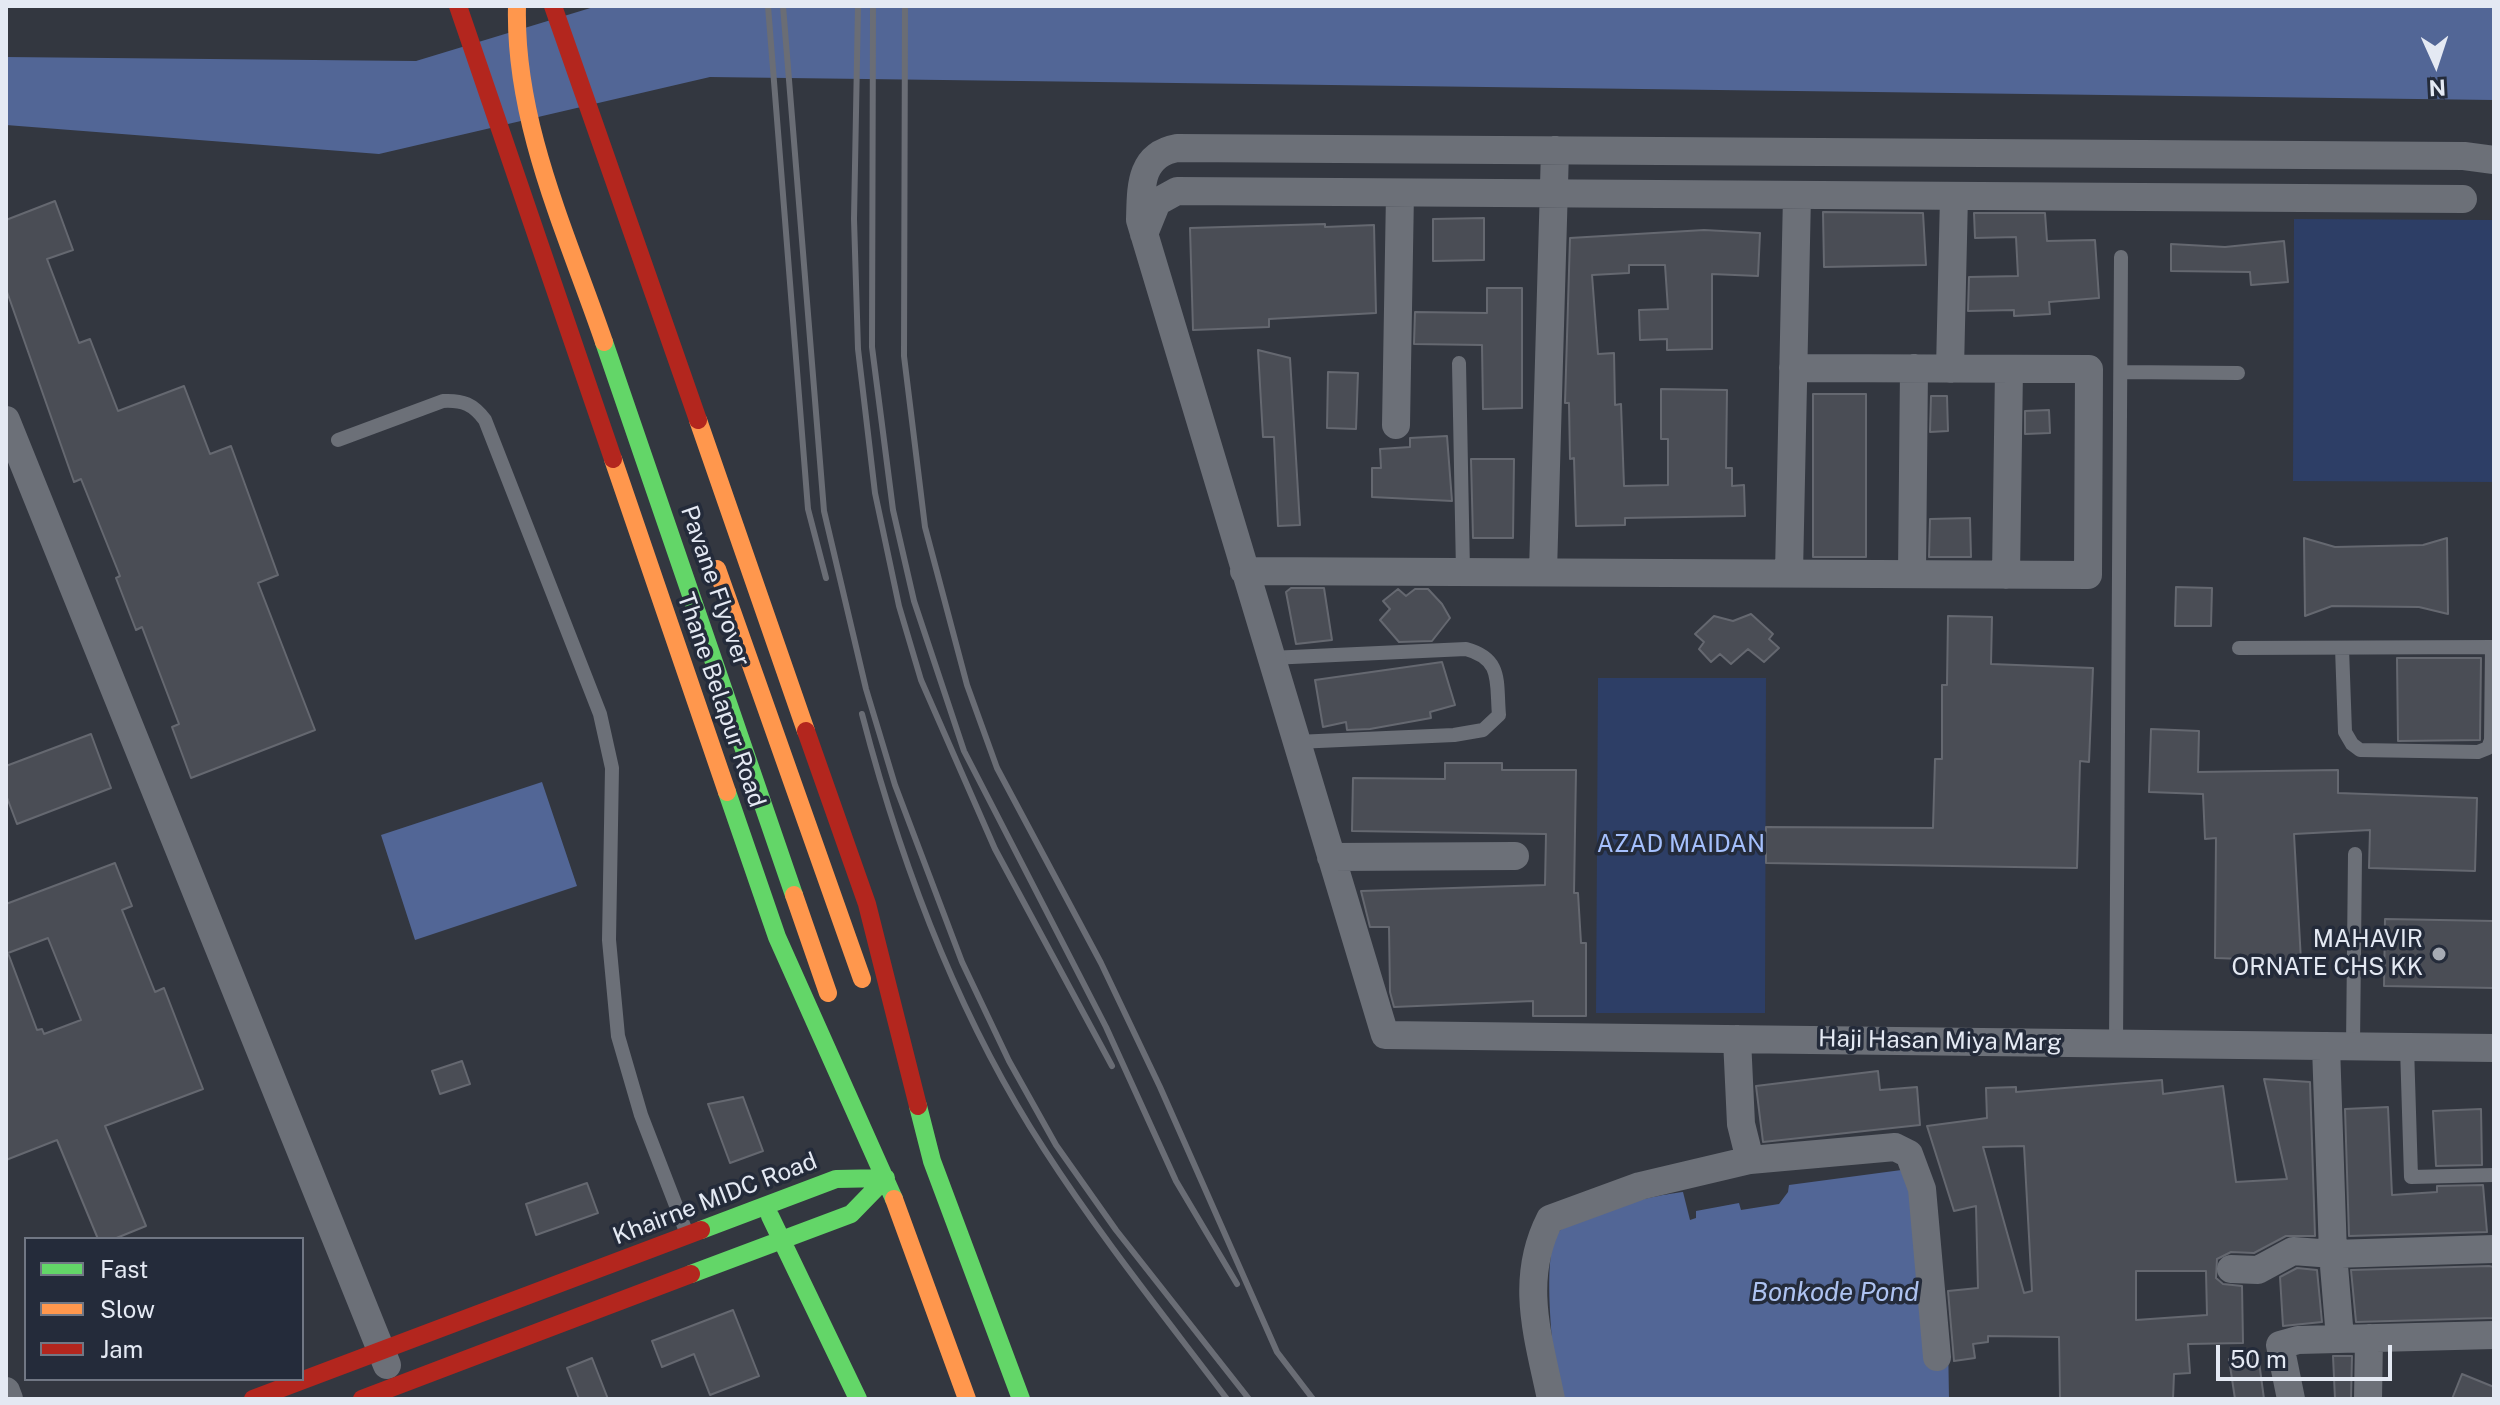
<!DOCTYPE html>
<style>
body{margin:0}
#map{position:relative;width:2500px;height:1405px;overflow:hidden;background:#333740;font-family:"Public Sans",sans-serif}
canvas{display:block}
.frame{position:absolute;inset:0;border:8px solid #e4e9f3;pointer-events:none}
.legend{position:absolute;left:24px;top:1237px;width:280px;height:144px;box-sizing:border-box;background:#242b3a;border:2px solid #717784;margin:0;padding:10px 14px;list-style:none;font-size:24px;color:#e4e9f3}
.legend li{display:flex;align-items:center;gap:16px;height:40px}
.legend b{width:40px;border:2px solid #717784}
.north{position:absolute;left:2396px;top:24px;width:80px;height:80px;-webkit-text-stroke:6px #242b3a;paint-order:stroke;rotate:177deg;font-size:22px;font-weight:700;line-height:32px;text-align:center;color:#e4e9f3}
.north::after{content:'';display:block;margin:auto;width:28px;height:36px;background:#e4e9f3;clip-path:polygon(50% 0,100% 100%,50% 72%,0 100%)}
.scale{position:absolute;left:2216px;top:1345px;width:176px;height:36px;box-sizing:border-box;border:4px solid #e4e9f3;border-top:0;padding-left:10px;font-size:24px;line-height:28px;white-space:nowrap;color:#e4e9f3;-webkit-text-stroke:6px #242b3a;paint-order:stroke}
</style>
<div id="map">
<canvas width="2500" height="1405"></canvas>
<div class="frame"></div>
<ul class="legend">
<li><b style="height:10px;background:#63d668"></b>Fast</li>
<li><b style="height:10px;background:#ff974d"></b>Slow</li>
<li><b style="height:10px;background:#b3261e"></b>Jam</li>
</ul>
<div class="north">N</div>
<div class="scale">50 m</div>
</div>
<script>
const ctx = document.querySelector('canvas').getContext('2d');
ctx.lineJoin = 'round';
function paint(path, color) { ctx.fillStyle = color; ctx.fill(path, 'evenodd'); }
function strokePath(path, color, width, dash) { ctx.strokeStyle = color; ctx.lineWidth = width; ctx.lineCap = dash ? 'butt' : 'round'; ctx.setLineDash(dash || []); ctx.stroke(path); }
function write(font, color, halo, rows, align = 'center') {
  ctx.font = font + ' "Public Sans",sans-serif'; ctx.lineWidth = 7; ctx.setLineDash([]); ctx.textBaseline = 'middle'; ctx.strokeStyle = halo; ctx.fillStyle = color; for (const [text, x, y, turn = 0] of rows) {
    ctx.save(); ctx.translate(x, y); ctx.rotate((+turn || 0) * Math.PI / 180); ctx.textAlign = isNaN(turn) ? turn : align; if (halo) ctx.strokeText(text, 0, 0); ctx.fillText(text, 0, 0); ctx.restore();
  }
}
paint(new Path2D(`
 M2294,219L2494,220V482L2293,481Z
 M1598,678H1766L1765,1013H1596Z`), '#2d3e66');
paint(new Path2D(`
 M597,6H2494V100L710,77L379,154L6,125V57L416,61Z
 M542,782L577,886L415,940L381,835Z
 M1909,1169L1948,1339L1949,1399H1560C1554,1369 1541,1258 1557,1234C1572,1212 1657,1195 1683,1192L1690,1220L1696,1218V1211L1739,1203L1741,1210L1779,1204L1788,1192L1789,1185Z`), '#526696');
const building = new Path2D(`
 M55,201L73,250L47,259L79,343L90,339L118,411L184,386L210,454L231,446L278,575L258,583L315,730L191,778L172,727L179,724L142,627L136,630L116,578L120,576L81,479L74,482L6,289V220Z
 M1823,212L1923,213L1926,265L1824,267Z
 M1974,213H2045L2047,241L2095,240L2099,298L2049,302L2050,314L2014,316V310L1968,311L1969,277L2018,276L2016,237L1975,238Z
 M1484,218V260L1433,261V219Z
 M1325,224V227L1374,225L1376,313L1269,319V327L1193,330L1190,228Z
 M1704,230L1760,233L1758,276L1712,274V349L1667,350V339L1640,340L1639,310L1668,309L1665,265H1629V273L1592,275L1598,354L1614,353L1615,405L1621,404L1624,486L1668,485V439H1661V389L1727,390L1726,468H1732V486L1744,485L1745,516L1625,518V525L1576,526L1574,458L1570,459L1569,403H1565L1570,238Z
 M2284,241L2288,282L2251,285L2250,272L2171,271V244L2225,247Z
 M1487,288H1522V408L1483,409L1482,345L1414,344L1415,312L1487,313Z
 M1258,350L1290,358L1300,525L1278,526L1274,437H1263Z
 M1328,372L1358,373L1356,429L1327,428Z
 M1813,394H1866V557H1813Z
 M1931,396H1947L1948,431L1930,432Z
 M2049,410L2050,433L2025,434V411Z
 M1447,436L1452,501L1372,497V468H1381L1380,449L1410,447V438Z
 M1471,459H1514L1513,538H1473Z
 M1970,518L1971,557H1929L1930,519Z
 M2304,538L2335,547L2423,545L2447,538L2448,614L2419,607L2332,606L2305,616Z
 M2176,587L2212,588L2211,626H2175Z
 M1291,588H1324L1332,640L1296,644L1286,592Z
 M1398,589L1406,596L1415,589H1428L1442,604L1450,618L1432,641L1399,642L1380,620L1390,609L1383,601Z
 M1751,614L1773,634L1769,639L1779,648L1764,662L1748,649L1731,664L1720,654L1711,662L1699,649L1704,642L1695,634L1714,616L1733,621Z
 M1948,616L1992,617L1991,664L2093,668L2089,762L2080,761L2077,868L1766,863V827L1933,828L1935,759H1942V685H1947Z
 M2397,658H2481L2480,740L2398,741Z
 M1442,662L1455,705L1430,712L1431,718L1370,729L1347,730L1346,722L1323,727L1315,680Z
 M2151,729L2199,731L2198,772L2338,770V793L2477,798L2475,871L2369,868L2370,830L2294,834L2301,961L2215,958L2216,838L2205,839L2203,794L2149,792Z
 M91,734L111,788L17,824L6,795V766Z
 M1445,763H1502V770H1576L1574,893H1578L1581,943H1586V1016H1533V1001L1394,1007L1390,992L1389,927H1370L1361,891L1545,885L1546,834L1352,831L1353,778L1445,779Z
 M115,863L132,906L122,910L155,992L164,988L203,1089L105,1126L146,1226L114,1239H98L57,1140L6,1160V904ZM48,938L81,1020L44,1034L42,1029L37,1030L8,953Z
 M2385,919L2494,921V988L2384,986Z
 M462,1061L470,1084L440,1094L432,1071Z
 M1878,1071L1880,1090L1917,1087L1920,1125L1763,1142L1756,1086Z
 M2264,1079L2310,1082L2315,1236H2286L2254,1253L2231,1252L2217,1259L2216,1278L2223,1284L2242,1286L2243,1343L2188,1344L2190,1373L2174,1374L2173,1399H2060L2059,1337L1988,1336V1342L1973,1344L1975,1358L1954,1361L1948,1291L1978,1288L1976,1206L1954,1211L1927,1126L1987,1118L1986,1088L2016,1087V1092L2162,1080L2163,1094L2223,1086L2236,1182L2287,1179ZM2024,1146L2032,1291L2024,1293L1983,1147ZM2136,1271H2206L2207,1315L2136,1320Z
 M743,1097L763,1151L730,1163L708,1104Z
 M2388,1107L2392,1195L2437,1192V1186L2483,1185L2487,1232L2349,1236L2345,1109Z
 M2481,1109L2482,1165L2436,1166L2433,1111Z
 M587,1183L598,1213L536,1235L526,1204Z
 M2489,1266L2494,1267L2493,1318L2356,1322L2351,1270Z
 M2297,1268L2317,1270L2322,1322L2283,1326L2280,1277Z
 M733,1310L759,1376L710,1395L694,1354L662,1367L652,1341Z
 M2258,1354L2264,1399H2235L2229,1359Z
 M2333,1356H2352L2351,1399H2335Z
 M592,1358L608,1399H579L567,1368Z
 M2462,1374L2494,1387V1399H2452Z`);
paint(building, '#4a4d55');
strokePath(building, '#656870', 2);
strokePath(new Path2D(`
 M1459,363L1463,572
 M2121,372L2238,373
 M338,440L443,401C463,400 473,404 485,420L600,714L612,768L609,940L618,1036L641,1115L687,1234
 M2239,648L2494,647
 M2342,648L2345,732L2352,744L2360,750L2478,752L2488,748L2491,740L2492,647
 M1270,658L1466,649C1503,659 1496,682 1499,715L1483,730L1454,735L1296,742
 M2116,1043L2121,257
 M2353,1046L2355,854
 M2407,1047L2411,1177L2494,1175`), '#6c7078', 14);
strokePath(new Path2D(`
 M2494,160L2464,156L1177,148C1139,155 1141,188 1140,220L1385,1035L2494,1048
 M1144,234L1157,202L1177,191L2463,199
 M1950,369L1954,196
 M6,420L387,1365
 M1396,425L1400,193
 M1244,571L2088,575L2089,369L1793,368
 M1543,572L1555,150
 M1789,573L1797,195
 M1912,574L1914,368
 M2006,575L2009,369
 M1331,857L1515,856
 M1737,1039L1741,1124L1750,1160
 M2326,1046L2333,1254L2340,1338
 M2231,1269L2258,1270L2293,1251L2333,1254L2494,1249
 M6,1391L9,1399
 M1551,1399C1538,1336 1519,1280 1550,1219L1640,1186L1750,1160L1895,1147L1909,1154L1922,1189L1937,1357
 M2291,1399L2280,1345L2298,1340L2494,1335
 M2368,1399L2369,1338`), '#6c7078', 28);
strokePath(new Path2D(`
 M604,342L794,895
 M727,792L777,937L894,1199
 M918,1106L932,1161L1021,1399
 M770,1216L858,1399
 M701,1230L836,1179L886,1178
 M691,1274L851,1214L886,1178`), '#63d668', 18);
strokePath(new Path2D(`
 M517,6C514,123 567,234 604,342
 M698,420L806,731
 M613,459L727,792
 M717,569L862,979
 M794,895L828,993
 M894,1199L967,1399`), '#ff974d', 18);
strokePath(new Path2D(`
 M458,6L613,459
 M553,6L698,420
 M806,731L867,904L918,1106
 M253,1399L701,1230
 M362,1399L691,1274`), '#b3261e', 18);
strokePath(new Path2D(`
 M768,6L808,509L826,578
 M783,6L824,511L866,689L895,785L962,962L1009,1061L1056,1145L1116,1230L1249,1399
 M858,6L854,219L858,349L875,493L899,606L921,680L995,849L1112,1066
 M873,6L872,347L893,510L914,601L964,751L1106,1027L1176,1181L1237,1284
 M905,6L904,356L925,527L967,685L997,768L1101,963L1160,1087L1277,1352L1313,1399
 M862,714C901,864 959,1018 1044,1149C1100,1236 1165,1317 1227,1399`), '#6a6d75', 6);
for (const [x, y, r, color] of [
 [2439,954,8,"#a6abb4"]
]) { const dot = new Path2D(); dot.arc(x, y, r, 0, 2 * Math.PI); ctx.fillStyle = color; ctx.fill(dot); strokePath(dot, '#242b3a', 3); }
write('24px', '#e4e9f3', '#242b3a', [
 ["Pavane Flyover",715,586,71],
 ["Thane Belapur Road",721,700,71],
 ["Haji Hasan Miya Marg",1940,1041,1],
 ["Khairne MIDC Road",715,1199,-21]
]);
write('24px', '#a5c0fd', '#242b3a', [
 ["AZAD MAIDAN",1681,845]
]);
write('24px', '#e4e9f3', '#242b3a', [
 ["MAHAVIR",2423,940],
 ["ORNATE CHS KK",2423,968]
], 'right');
write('italic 26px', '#aec3f1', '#242b3a', [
 ["Bonkode Pond",1835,1293]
]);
</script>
